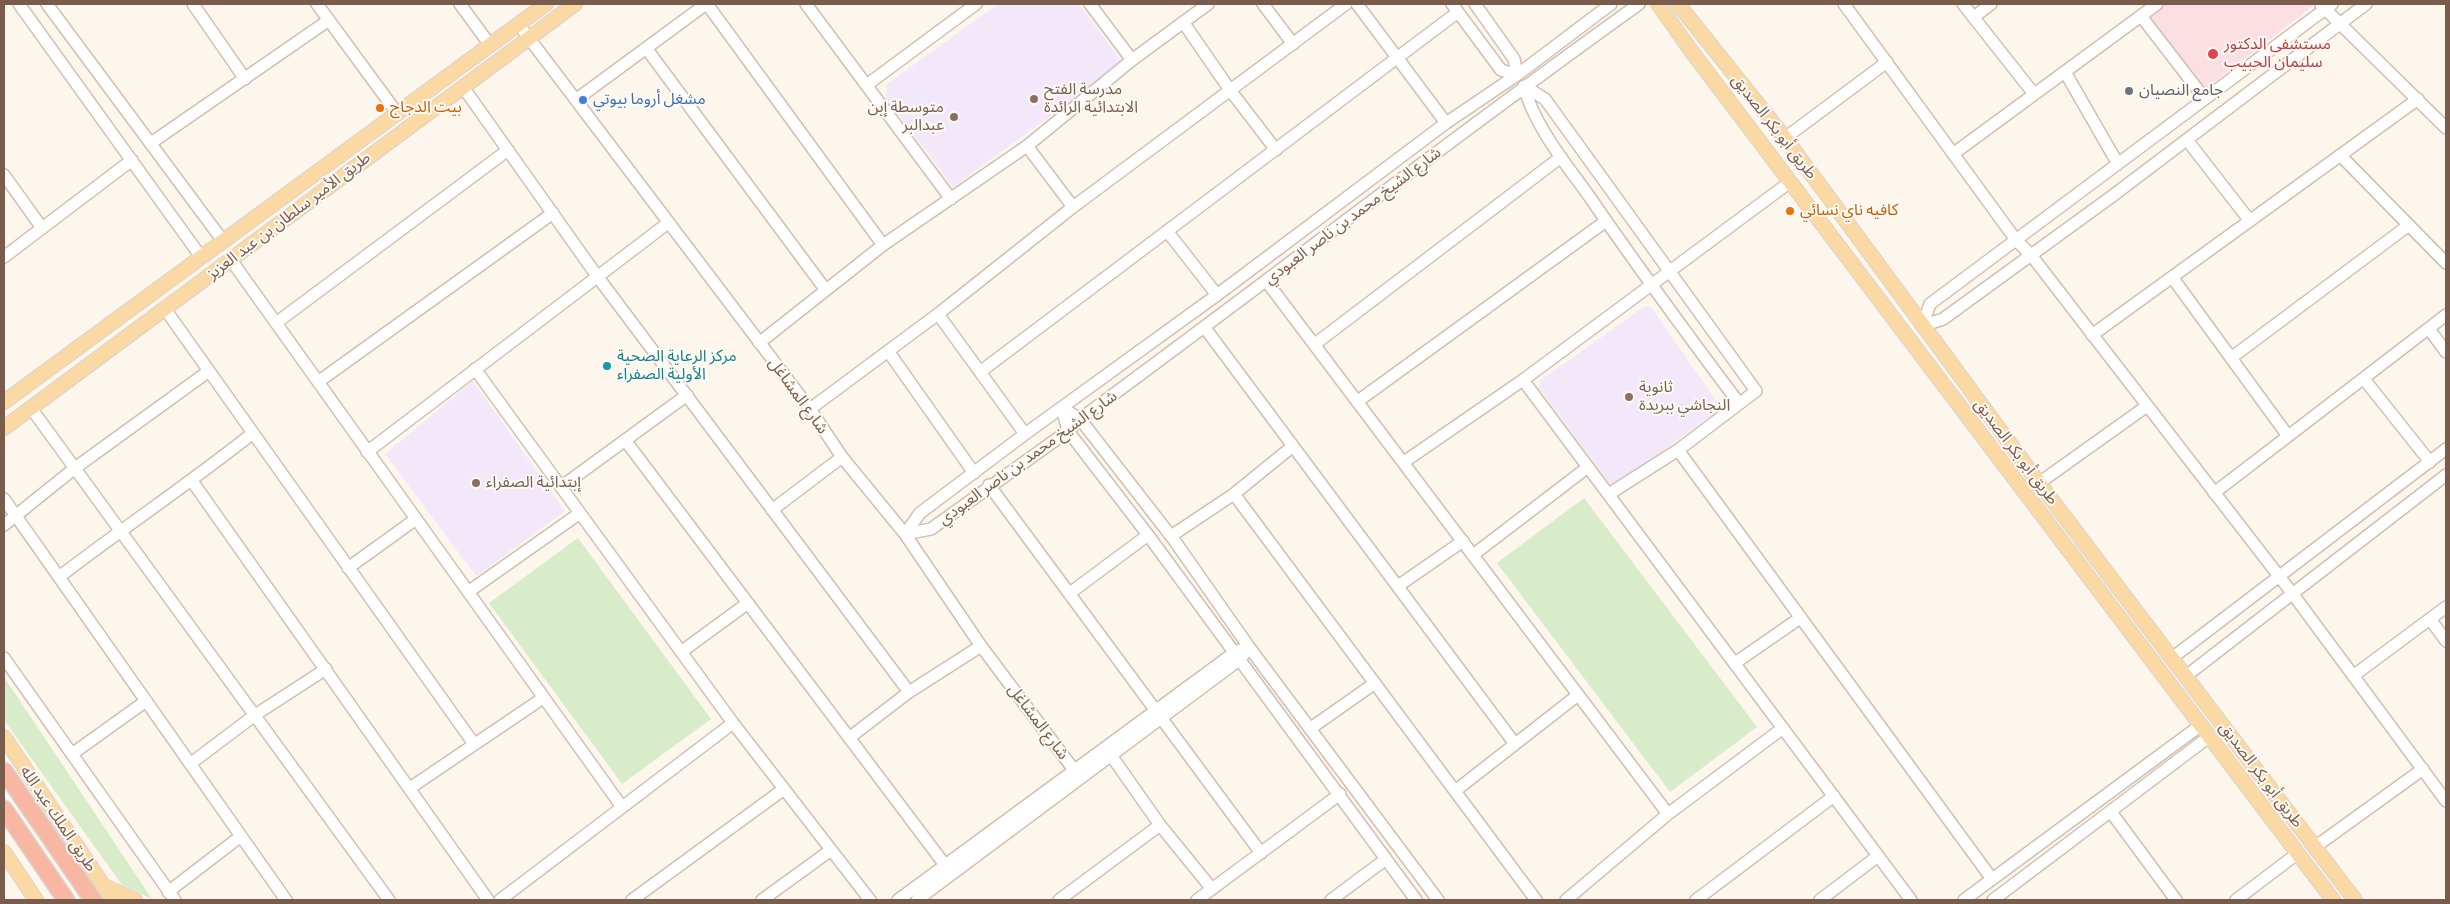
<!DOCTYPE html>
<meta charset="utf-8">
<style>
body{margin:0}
#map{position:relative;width:2450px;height:904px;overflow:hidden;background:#fdf6ec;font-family:Manrope,sans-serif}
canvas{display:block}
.frame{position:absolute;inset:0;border:5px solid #7a5c4d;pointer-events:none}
</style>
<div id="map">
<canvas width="2450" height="904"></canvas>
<div class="frame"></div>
</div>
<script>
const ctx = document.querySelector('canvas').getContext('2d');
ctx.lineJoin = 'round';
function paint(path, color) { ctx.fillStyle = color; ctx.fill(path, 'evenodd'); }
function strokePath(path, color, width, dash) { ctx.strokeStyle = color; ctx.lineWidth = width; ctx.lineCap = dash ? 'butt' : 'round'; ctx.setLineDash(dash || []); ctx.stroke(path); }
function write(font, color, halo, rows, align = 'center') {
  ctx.font = font + ' Manrope,"Noto Sans Arabic",sans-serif'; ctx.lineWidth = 4; ctx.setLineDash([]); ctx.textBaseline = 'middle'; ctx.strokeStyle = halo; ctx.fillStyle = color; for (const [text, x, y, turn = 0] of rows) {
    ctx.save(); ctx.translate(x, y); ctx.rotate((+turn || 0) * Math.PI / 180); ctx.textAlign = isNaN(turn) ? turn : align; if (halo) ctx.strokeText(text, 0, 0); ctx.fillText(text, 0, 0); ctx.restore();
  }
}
paint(new Path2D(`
 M998,4H1079L1123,63L953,187L886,98L887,84Z
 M1645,306L1651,307L1719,405L1716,412L1617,484L1609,483L1539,388L1541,380Z
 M473,381L565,511L476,576L385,454Z`), '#f3e8fa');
paint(new Path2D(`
 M2167,4H2313L2314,5L2203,91L2147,17Z`), '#fbdfe3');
paint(new Path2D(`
 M1584,498L1757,727L1670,792L1497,563Z
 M578,538L711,719L622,784L489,603Z
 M4,677L152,899L122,885L4,720Z`), '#d8ecc9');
const minor = new Path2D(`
 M19,4L201,257
 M47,4L223,241
 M193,4L245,79
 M317,4L397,113
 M460,4L490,45
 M707,4L883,245
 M806,4L951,199
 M1090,4L1132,60
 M1263,4L1293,44
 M1357,4L1446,123
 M1452,4L1501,70L1517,75L1514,59L1475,4
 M1844,4L2016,240L2031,255L2292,593L2446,801
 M1963,4L2034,94
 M2321,5L2446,128
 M2141,16L2205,99
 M1974,17L1991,4
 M1183,22L1230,90L1276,150
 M519,25L810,409L842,457L905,534L981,646L1074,770
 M646,48L825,289
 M2065,72L2118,164
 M868,84L976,4
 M1524,86L1545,99L1756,391L1678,450L1609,494
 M1524,86C1533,124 1566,164 1589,196C1637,266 1687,334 1738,402
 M463,87L597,276L909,692
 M577,99L706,4
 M1785,138L1887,62
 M2187,140L2250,221
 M151,143L329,20
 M1027,146L1073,207
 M1953,154L2157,4
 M2340,155L2446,263
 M4,175L42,228
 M1167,231L1217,295
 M4,257L132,160
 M231,260L622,807
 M2172,277L2288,436
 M1267,282L1668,814
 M165,309L474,744
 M938,314L1025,434
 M276,323L508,150
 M1922,326L1943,319L2111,197L2366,4
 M1922,326L1930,304L2332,4
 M1205,328L1515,744
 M2429,329L2446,352
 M2092,335L2418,99
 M759,343L883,245L1027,146L1132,60L1208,4
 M1315,344L1561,157
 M888,351L974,473
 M2231,358L2409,225
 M475,369L733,723L870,900
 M980,372L1458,12
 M2364,379L2430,462
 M1523,380L1911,900
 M318,382L553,213
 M1358,401L1606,221
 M31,408L389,900
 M1062,408L1080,419L1174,540L1249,647L1438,900
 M1062,408L1068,431L1148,535L1416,900
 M810,409L938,314L1073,207L1346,4
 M625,440L945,865
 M1678,450L1992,879
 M367,452L668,223
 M1404,462L1523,380L1790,182
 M192,481L488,900
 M2039,483L2147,406
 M989,485L1261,853
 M561,487L687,395
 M2214,493L2446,315
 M1234,494L1536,900
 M4,499L286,900
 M772,510L842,457
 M4,525L75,468L209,371
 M905,534L931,529L1068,431L1080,419C1267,282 1450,139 1639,4
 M905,534L920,513L1025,434L1217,295L1446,123L1517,75L1611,4
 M1171,536L1234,494L1293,446
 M1473,555L1588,467
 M348,568L416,519
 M59,577C123,528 190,483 253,433
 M1398,586L1463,541
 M468,592L580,513
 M1070,593L1148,535
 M2430,619L2446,641
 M681,652L748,603
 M4,658L175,900
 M2172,658L2446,449
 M1735,663L1800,618
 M2186,676L2446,475
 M2353,676L2446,607
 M1311,728L1375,683
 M849,738L909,692L981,646
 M1108,751L1160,825L1212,889
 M72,754L146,701
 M190,764L255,715L326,669
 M410,788L543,698
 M1455,791L1578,695
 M2111,812L2176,900
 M2315,847L2423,769
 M168,892L241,836
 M500,900L733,723
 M632,900L784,789
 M762,900L831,850
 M898,900L1234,653L1240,650
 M917,900L1239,660L1244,654
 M1059,900L1160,825
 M1197,900L1340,794
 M1331,900L1386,859
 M1566,900L1668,814L1783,728
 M1696,900L1834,796
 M1820,900L1878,856
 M1964,900L2201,725
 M1993,900L2210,736
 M2236,900L2298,853`);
const major = new Path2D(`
 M1658,4L1692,52L2333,900
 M1678,4L1785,138L2039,483L2355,900
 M4,402L546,4
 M4,428L575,4
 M4,737L113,900
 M4,852L36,900
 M104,886L135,900`);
const highway = new Path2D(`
 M4,771L93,900
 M4,809L66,900`);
strokePath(minor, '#d1beb0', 14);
strokePath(major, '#dad1cd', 16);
strokePath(highway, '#dad1cd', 19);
strokePath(minor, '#fff', 11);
strokePath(major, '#fbd9a5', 14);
strokePath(highway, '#f7b7a3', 16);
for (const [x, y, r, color] of [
 [2213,54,6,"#e0444e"],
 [2129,91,5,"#6b7280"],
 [1034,99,5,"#8d6e63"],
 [583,100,5,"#3f7fe0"],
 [380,108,5,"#e8710a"],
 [954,117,5,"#8d6e63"],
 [1790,211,5,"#e8710a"],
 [607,366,5,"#0f9aa8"],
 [1629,397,5,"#8d6e63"],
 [476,483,5,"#8d6e63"]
]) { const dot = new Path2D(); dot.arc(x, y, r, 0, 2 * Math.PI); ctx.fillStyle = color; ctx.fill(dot); strokePath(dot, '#fffaf3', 2); }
write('16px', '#be3a42', '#fffaf3', [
 ["مستشفى الدكتور",2224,45],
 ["سليمان الحبيب",2224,63]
], 'left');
write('16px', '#785e54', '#fffaf3', [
 ["مدرسة الفتح",1044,90],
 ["الابتدائية الرائدة",1044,108],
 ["متوسطة إبن",944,108,"right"],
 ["عبدالبر",944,126,"right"],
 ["ثانوية",1639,388],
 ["النجاشي ببريدة",1639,406],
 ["إبتدائية الصفراء",486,483]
], 'left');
write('16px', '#5b616d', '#fffaf3', [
 ["جامع النصيان",2139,91]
], 'left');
write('16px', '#366cbe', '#fffaf3', [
 ["مشغل أروما بيوتي",593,100]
], 'left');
write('16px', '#c56008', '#fffaf3', [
 ["بيت الدجاج",390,108],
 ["كافيه ناي نسائي",1800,211]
], 'left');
write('16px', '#7a5c4d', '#fffaf3', [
 ["طريق أبو بكر الصديق",1774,127,52],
 ["طريق الأمير سلطان بن عبد العزيز",289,216,-37],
 ["شارع الشيخ محمد بن ناصر العبودي",1353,216,-37],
 ["شارع المشاغل",798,396,54],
 ["طريق أبو بكر الصديق",2016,452,53],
 ["شارع الشيخ محمد بن ناصر العبودي",1028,458,-36],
 ["شارع المشاغل",1038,722,53],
 ["طريق أبو بكر الصديق",2261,775,53],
 ["طريق الملك عبد الله",58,819,56]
]);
write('16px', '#0d838f', '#fffaf3', [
 ["مركز الرعاية الصحية",617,357],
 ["الأولية الصفراء",617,375]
], 'left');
</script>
